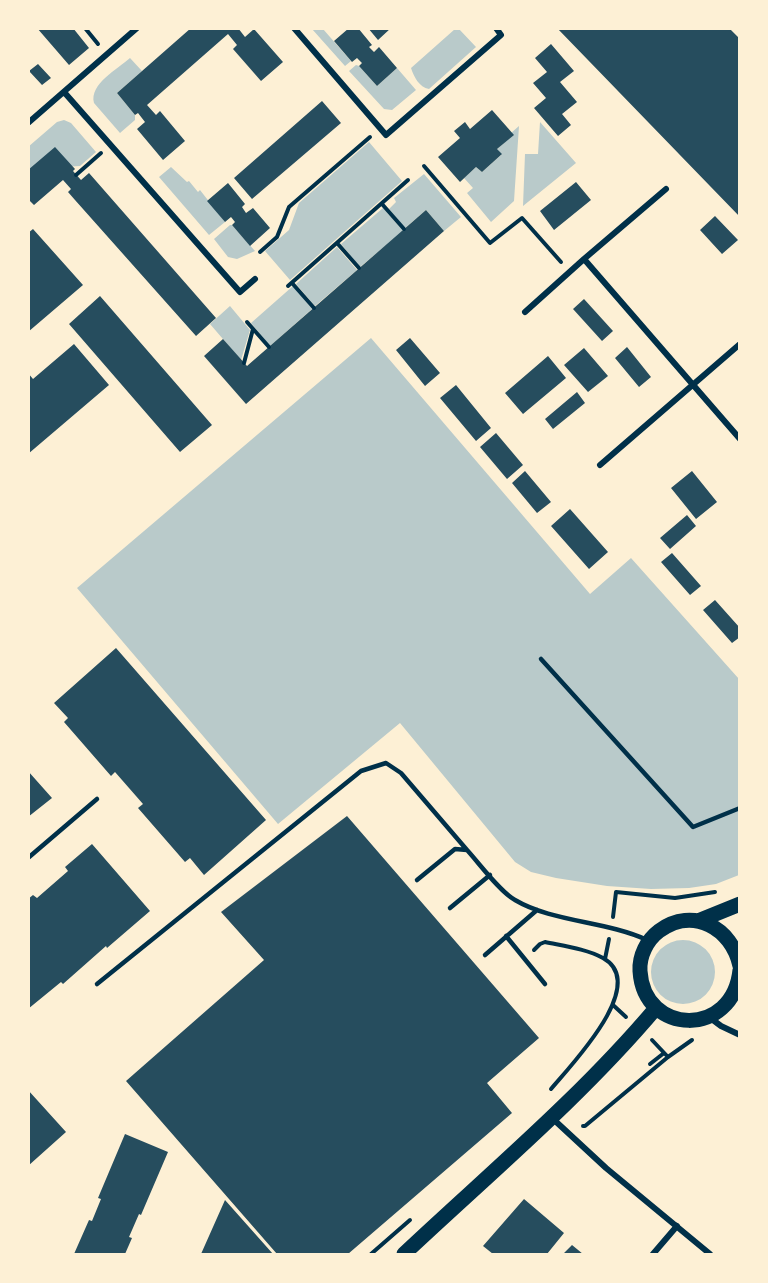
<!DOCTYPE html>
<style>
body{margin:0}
#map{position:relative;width:768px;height:1283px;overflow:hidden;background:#fdf0d5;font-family:"Varela Round",sans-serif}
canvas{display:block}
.frame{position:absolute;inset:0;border:30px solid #fdf0d5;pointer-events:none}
</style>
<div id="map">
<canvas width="768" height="1283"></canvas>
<div class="frame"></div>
</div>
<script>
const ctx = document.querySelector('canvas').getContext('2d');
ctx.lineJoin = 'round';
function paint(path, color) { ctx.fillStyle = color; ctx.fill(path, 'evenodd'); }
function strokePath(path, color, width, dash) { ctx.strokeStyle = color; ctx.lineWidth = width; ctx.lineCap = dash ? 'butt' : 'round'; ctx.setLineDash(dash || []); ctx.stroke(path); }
paint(new Path2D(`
 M312,29H323L351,61L345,66Z
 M455,29H459L476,47L429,89C419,87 414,77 411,68Z
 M130,58L142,71L117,93L135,115V120L120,133L94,103C89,84 118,69 130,58Z
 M356,65L359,66L377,86L397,68L416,90L392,110L384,109L349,71Z
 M64,120L71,123L96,152L80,166L29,169L28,147L57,122Z
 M540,122L576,163L523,206L525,154H538Z
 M519,126L514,201L491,222L467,193L473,188L464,178L476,167L482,172L501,155L497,149L513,135L511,133Z
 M369,142L402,181L290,280L265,251L289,230L299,203Z
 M171,167L187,182L189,181L198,192L200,190L225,222L209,235L159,177Z
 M424,174L461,217L444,231L426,210L405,228L389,209L396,202L394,198Z
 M383,208L403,231L360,267L341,244Z
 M230,225H232L255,251L237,259L228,257L214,239Z
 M337,247L357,270L315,306L296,284Z
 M293,286L312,309L270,346L251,323Z
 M230,306L250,330L241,360L210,324Z
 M371,338L590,594L631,558L739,679V875L716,884L689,888L651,889L607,886L556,878L531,872L515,862L400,723L278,824L77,588Z
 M651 972a32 32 0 1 1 64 0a32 32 0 1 1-64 0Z`), '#b9caca');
paint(new Path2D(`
 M37,28H73L89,48L69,65Z
 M191,28H238L245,37L254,29L283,62L261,81L233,49L237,45L228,34L147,105L156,115L160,111L185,141L163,160L137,129L145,122L138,113L135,115L117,93Z
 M349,28H358L372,45L369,47L374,52L379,47L397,68L377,86L359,66L362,63L357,58L352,62L334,41Z
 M368,28H391L378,40Z
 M557,28H729L740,39V217Z
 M551,44L574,71L560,82L577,102L562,114L571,125L558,136L534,108L546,98L533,83L547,72L535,58Z
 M38,64L51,78L42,85L29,71Z
 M322,101L341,123L252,199L234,178Z
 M492,110L514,135L497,149L502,154L482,172L476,167L460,182L438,157L460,138L454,131L465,122L470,129Z
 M55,147L75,169L73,171L81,180L89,173L216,318L196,336L75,200L68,192L71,189L63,180L34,205L28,199V170Z
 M576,182L591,200L554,230L540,211Z
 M228,183L245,204L242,207L246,213L253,208L270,228L250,246L232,225L235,222L231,217L225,222L207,201Z
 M426,210L444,231L246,404L204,356L223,339L247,366Z
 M715,216L738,240L722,254L700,230Z
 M33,229L83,285L28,332V233Z
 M100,296L212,425L180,452L69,324Z
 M584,299L613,331L602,341L573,309Z
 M410,338L440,373L425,386L396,350Z
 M74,344L109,385L28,454V373L33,379Z
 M627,347L651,377L639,387L615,358Z
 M584,348L608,376L588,392L564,365Z
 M548,356L566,378L523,414L505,393Z
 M456,385L491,428L476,441L440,398Z
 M577,392L585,403L553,429L545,419Z
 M496,433L523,465L507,479L480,447Z
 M525,471L551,502L537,513L512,483Z
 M692,471L717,502L696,519L671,488Z
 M570,509L608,552L589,569L551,526Z
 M687,515L696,526L670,549L660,538Z
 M672,553L701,586L690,595L661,562Z
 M715,600L740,628V637L732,643L703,610Z
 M116,648L266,820L204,875L190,858L185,862L138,808L143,804L115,772L111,776L64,722L68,718L54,703Z
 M28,771L52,798L28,817Z
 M347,816L539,1038L487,1083L512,1113L348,1254H277L126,1081L264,960L221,912Z
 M92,844L150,911L107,948L106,946L63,984L61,982L28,1009V899L33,895L37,898L68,871L65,867Z
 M28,1090L66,1132L28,1166Z
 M125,1134L168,1152L141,1215L139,1214L129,1237L132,1238L125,1254H74L89,1220L92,1221L101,1199L98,1198Z
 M524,1199L564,1233L547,1254H493L483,1246Z
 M225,1200L273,1254H201Z
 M572,1245L583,1254H563Z`), '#264d5e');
strokePath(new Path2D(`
 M85,28L98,44
 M424,166L490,243L522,218L561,262
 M76,175L101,153
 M382,204L404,229
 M337,243L359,268
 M260,252L277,237L289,207L370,137
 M292,283L314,308
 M288,286L408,180
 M247,322L269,347
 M244,363L253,329
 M613,917L616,892L675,898L715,892
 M534,950L540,944L545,942C564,946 587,949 603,958C650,984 571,1065 551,1089
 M605,959L609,939
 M613,1005L626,1017
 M652,1040L668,1057
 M650,1064L664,1053
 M583,1126H585L668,1057L692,1040
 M371,1254L410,1220`), '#003049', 4);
strokePath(new Path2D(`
 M541,659L693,827L740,808
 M28,858L97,799
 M417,880L455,849L467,850C479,863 500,892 515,900C552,922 606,921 647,940
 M450,908L490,875
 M506,936L545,984
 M485,955L537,910
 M97,984L361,771L386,763L401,773L467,850`), '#003049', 4.5);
strokePath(new Path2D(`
 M294,28L386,135L501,35L496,28
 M64,92L240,292L255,279
 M28,123L137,28
 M666,189L584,259L740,439
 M525,312L584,259
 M600,465L740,344
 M709,1017L721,1026L740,1035
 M552,1118L606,1168L710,1254
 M653,1254L677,1226`), '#003049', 6);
strokePath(new Path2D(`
 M698,921L740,904
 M740,966C732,928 693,906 659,931C647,940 639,956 640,971C644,1036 733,1038 740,970
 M404,1254C489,1174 580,1098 656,1008`), '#003049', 15);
</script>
